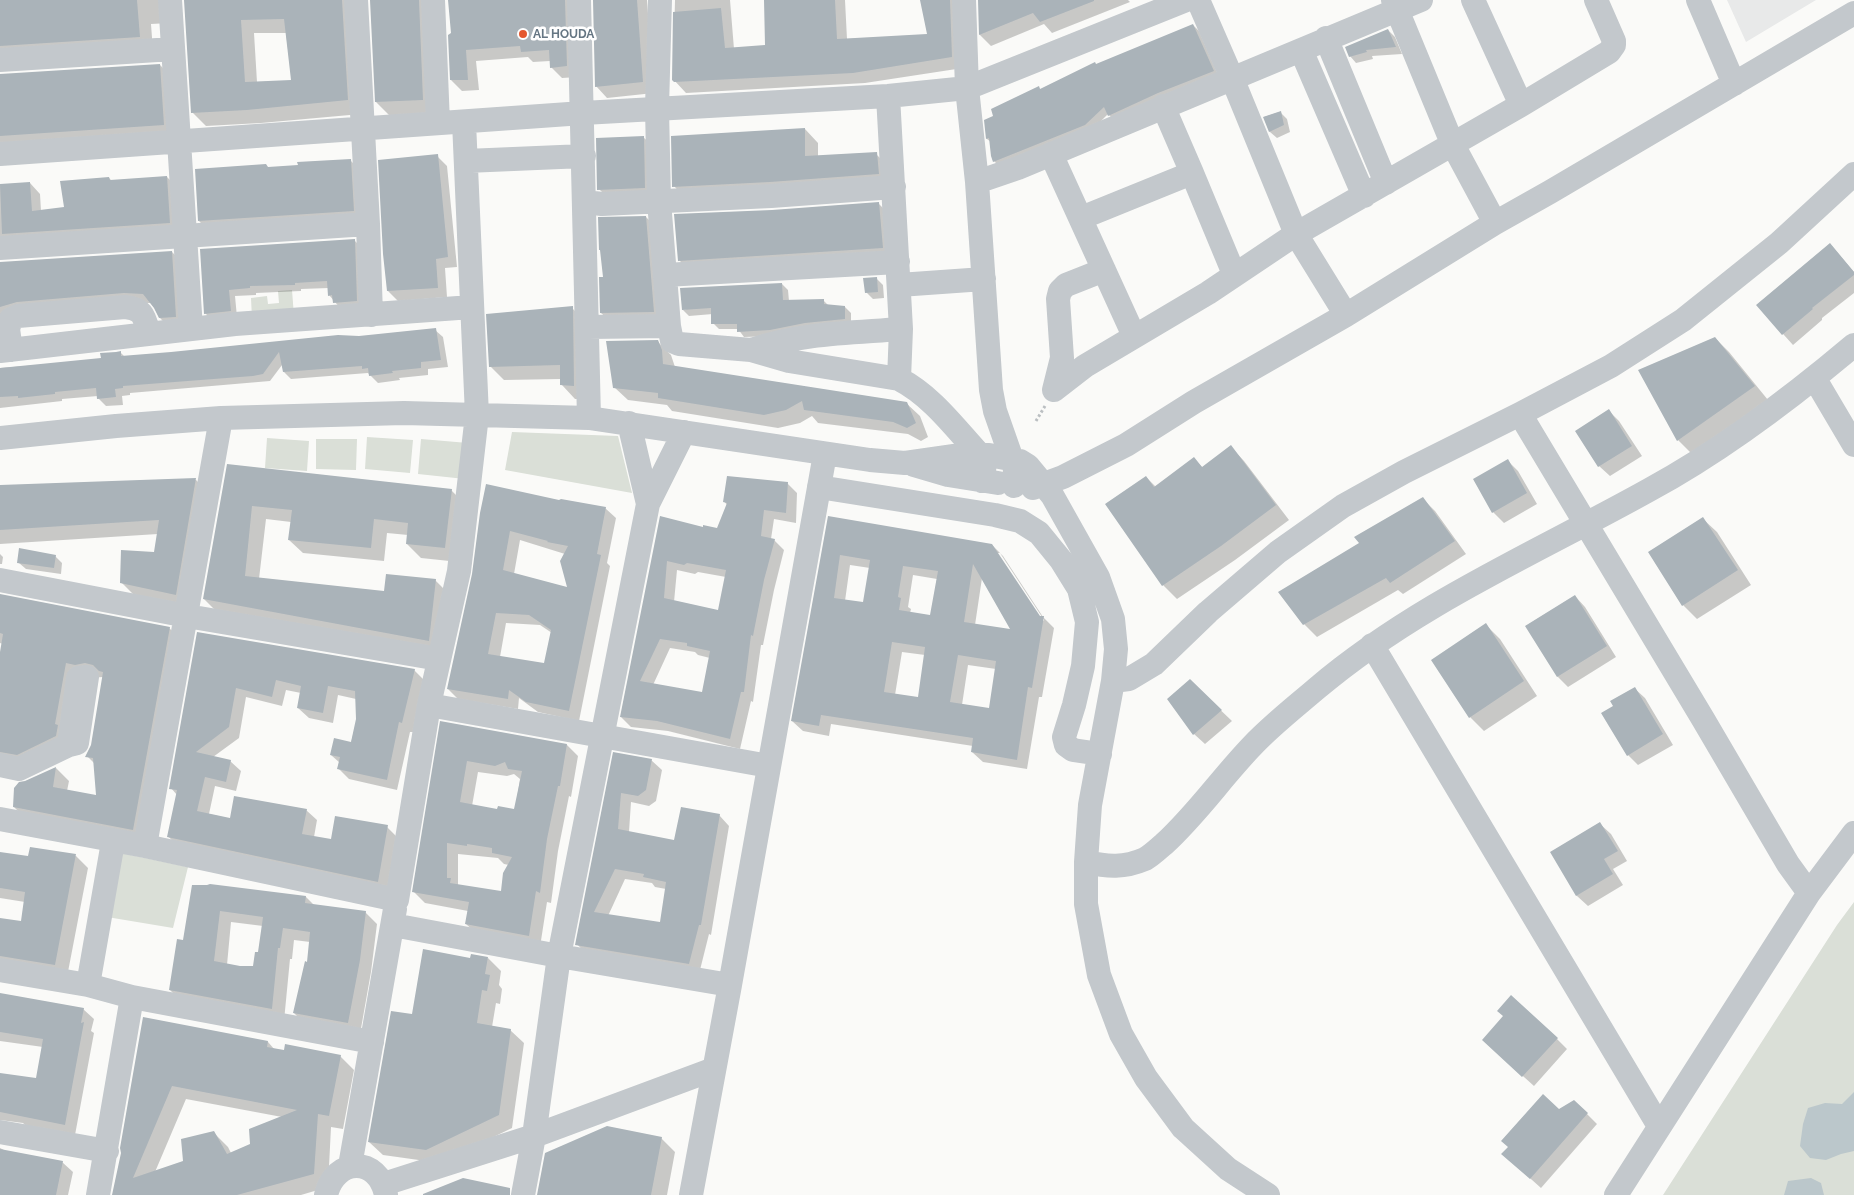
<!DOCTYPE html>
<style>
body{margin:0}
canvas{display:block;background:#fafaf8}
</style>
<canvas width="1854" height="1195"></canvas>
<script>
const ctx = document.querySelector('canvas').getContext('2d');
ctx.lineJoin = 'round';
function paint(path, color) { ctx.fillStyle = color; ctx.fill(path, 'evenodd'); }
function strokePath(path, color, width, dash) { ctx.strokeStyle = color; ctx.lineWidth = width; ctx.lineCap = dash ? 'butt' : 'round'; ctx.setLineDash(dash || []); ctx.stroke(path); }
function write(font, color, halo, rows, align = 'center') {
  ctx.font = font + ' Raleway,sans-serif'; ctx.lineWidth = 5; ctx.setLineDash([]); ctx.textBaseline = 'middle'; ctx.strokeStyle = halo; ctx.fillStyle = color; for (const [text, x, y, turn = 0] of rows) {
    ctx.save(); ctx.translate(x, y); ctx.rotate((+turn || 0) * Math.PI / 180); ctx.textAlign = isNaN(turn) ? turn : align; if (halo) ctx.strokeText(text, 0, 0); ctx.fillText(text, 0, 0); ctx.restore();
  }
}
paint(new Path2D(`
 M1727,0H1816L1746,42Z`), '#e8e9e9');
paint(new Path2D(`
 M292,290L294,316L252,319L251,298L267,296L268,304L279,303L278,291Z
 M512,432L618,436L632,493L505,470Z
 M367,437L413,440L410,473L365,469Z
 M267,438L309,441L307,471L265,468Z
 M316,439H357L356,470L316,469Z
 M421,439L468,443L465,479L418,474Z
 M121,853L188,867L173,928L107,917Z
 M1854,902V1195H1663L1837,925Z`), '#dadfd7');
paint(new Path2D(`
 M1854,1092V1151L1841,1154L1826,1160L1810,1158L1800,1146L1803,1124L1808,1108L1825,1103L1842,1104Z
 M1811,1178L1821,1183L1824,1195H1784L1788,1181Z`), '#bbc7cb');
paint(new Path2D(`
 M0,0H182L170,23L151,24L153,51L1,67L0,72Z
 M185,0H361V114L261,123L206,126L192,112ZM254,33H286L292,81L257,82Z
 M371,0H432L436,113L390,116L376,102Z
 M449,0H582L578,77L562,78L551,67L550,61L533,62L528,57L476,61L479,90L462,91L451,80L452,34Z
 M594,0H647L654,93L607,98L596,86Z
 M675,0H730L734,49L766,46L765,0H845L847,39L929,36L921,0H966L963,68L865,83L686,93L673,79Z
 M979,0H1128L1130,2L1052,33L1044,24L991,46L980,35Z
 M1193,25L1199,31L1219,77L1115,121L1108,114L1091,131L1000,167L994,161L991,142L987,139L986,121L995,117L1038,87L1041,90L1096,65Z
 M1388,30L1395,37L1402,54L1372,56L1373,59L1356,63L1350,56Z
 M160,65L173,78L177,138L0,151V75Z
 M1280,112L1287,119L1290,132L1277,138L1270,132L1264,117Z
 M805,129L818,143V156L876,154L889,167L891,187L687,200L674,186Z
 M643,137L654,147L655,198L609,199L599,189Z
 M437,156L447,166L457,267L445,268L447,297L398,301L388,291Z
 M350,160L357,167L360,217L206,228L199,221L270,169Z
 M167,177L177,187L180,233L0,249V185L30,183L40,194L41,211L66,208L109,178L112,181Z
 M878,203L892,217L896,262L693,274L679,260Z
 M646,217L656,227L664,322L612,323L601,313L604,278Z
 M354,240L361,247L363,308L341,309L329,295V288L301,289V291L256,293V295L235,296L237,317L212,320L205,313L201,250Z
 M1830,244L1854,272V293L1822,318V320L1793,345L1757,305Z
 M172,252L182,262L186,327L170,328L160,318L152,303H135L0,319V263Z
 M876,278L883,285L884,298L873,299L866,292Z
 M782,284L788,290L789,301L823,300L829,306L845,307L851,313V325L776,336L744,337L738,329H719L713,323V314L689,316L683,310Z
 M572,308L586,322L588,399H575L562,385L561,379L504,380L490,366Z
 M435,330L443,337L448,367L428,369V375L399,378L400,380L378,383L368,373L291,379L284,372L282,365L270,381L130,393V395L122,396L123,405L106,406L98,398V396L62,399V401L0,408V368L102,360L120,352L125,357Z
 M1715,338L1729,352L1768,400L1692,454L1678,440Z
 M657,341L671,355L675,367L906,403L920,416L928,437L921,441L908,434L818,423L812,416L800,423L778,428L672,411L667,405L628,400L614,387Z
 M1609,411L1619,421L1642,456L1610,476L1599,466Z
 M1231,447L1244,461L1289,520L1235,560L1177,599L1163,585L1146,477L1156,487L1194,459L1203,468Z
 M1508,461L1518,471L1537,504L1504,523L1493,512L1474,480Z
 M228,466L451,490L465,504L459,562L421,558L407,544L408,535L387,533L384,561L303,553L289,540L291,522L266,519L259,579L385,592L435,580L449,594L443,654L218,613L204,599Z
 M196,480L210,494L189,608L136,597L122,583L155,553L158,534L0,544V486Z
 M787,483L797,493L796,523L774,519L771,539L774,540L784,550L774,590L763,645H761L753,702L751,701L740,749L668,731L631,727L621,717L661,518L704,528L718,529L727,505L724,501ZM677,570L695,574L698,572L726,577L719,612L674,602ZM670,648L695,652L698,655L710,658L703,694L653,685Z
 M487,485L559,501L605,508L616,518L607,563L610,566L579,721L538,712L519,698L518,709L458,699L448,689L474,574ZM520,540L565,554L568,589L514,574ZM506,623L540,625L552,633L545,664L500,657Z
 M1423,499L1435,511L1466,554L1403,594L1398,590L1317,637L1304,624L1361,544Z
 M829,518L992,545L1000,553H997L1042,622L1044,620L1000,553L1003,556L1043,617L1054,628L1042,697H1039L1027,769L983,762L972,752L973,746L831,724L829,736L803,731L792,721ZM850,565L870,568L864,604L845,601ZM913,575L937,579L931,617L910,613L911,609L908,607ZM982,578L1012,630L975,625ZM902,652L925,655L919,699L895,695ZM968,665L996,669L990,709L962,705Z
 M1703,519L1717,532L1751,585L1697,619L1683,605Z
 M0,554L3,557L2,564H0Z
 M55,556L62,563L61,574L26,569L19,563Z
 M0,595L169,628L183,641L146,843L27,820L14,807L56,768L69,781L67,791L98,796L95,764L87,756L92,745L103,677L89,678L68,737L0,766V659L3,644L0,643Z
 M1575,596L1585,607L1616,657L1568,687L1558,677L1526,626Z
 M1486,625L1500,639L1537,696L1484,731L1470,717Z
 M198,633L414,670L424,680L413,732H410L397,790L349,779L339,769L340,763L331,755L351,743L357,719L356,699L338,695L333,723L309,718L298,708L301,693L286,690L282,706L246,697L239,738L213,757L230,761L241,771L236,791L215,786L209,814L231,819L306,810L317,820L314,837L332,840L387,827L397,837L388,891L178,847L168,836L177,795L171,788Z
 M1190,681L1232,721L1205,744L1194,734L1169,699Z
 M1634,688L1645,698L1673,745L1638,765L1628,755L1615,706Z
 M441,722L567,745L578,756L571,797L569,796L558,851L551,903L547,902L540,947L478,935L466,924L468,911L425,903L414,892ZM478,772L507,776L514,774L520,779L515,811L498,810L472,806ZM458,854L498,858L504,864L509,865L502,893L458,885Z
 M614,753L651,760L662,770L656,801L649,806L631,802L629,832L675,842L719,815L729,826L711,935L709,934L699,974L587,955L577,944ZM625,879L652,883L655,887L666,889L661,923L608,916Z
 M1600,824L1611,834L1627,861L1613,869L1623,885L1588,906L1577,896L1552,852Z
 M0,853L29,858L76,856L88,868L67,977L0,967V919L22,922L25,902L0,898Z
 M193,886L306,897L314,905L365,912L377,924L371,972L360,1034L306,1025L294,1013L308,963L310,942L294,940L292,959H290L284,1021L182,1002L170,990L184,941ZM231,922L263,926L259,953L254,967H240L227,965Z
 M488,958L501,971L499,985L502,989L500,1004L496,1003L492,1027L510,1030L524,1043L512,1128L440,1163L383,1155L369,1142L413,1015Z
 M0,996L83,1009L94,1019L91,1031L94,1033L75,1135L26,1126L23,1123L0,1120V1074L37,1079L43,1047L0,1041Z
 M144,1018L268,1042L275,1050L340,1056L354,1070L343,1129L331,1127L328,1187L301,1195H113L122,1153ZM186,1099L282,1117L252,1145L231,1153L228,1147L214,1133L184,1162L155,1172Z
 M1557,1039L1567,1049L1534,1086L1494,1050Z
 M1559,1110L1587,1114L1597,1124L1541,1188L1503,1154Z
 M661,1138L675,1152L667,1195H538Z
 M0,1148L6,1151L62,1162L73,1172L68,1195H0Z`), '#0003');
paint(new Path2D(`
 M0,0H137L140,37L0,46Z
 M184,0H342L348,100L247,110L191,113ZM284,19L291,80L245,82L241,20Z
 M370,0H419L423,100L375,102Z
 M448,0H565L567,66L550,68L549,50L521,52L520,46L466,50L468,80H450L448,35L451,33Z
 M593,0H637L643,82L595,87Z
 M764,0H835L837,39L927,34L920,0H950L952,57L853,73L674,82L672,80L673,12L721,8L725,48L765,45Z
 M978,0H1094V1L1040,22L1033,13L979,35Z
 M1193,24L1214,71L1158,93L1108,116L1104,107L1085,125L993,162L991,156L989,138L986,139L984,120L993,116L991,109L1039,86L1040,89L1095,62L1096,64Z
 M1388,29L1396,47L1366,50L1367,52L1349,57L1345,47Z
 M160,64L164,125L0,136V74Z
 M1281,111L1284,125L1269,132L1263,117Z
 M805,128V156L877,152L879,174L770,182L672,187L671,136Z
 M644,136L645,188L597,190L596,138Z
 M438,154L448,257L436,259L438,288L387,291L383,254L378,160Z
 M351,159L354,211L198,221L195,169L266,164L268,167L298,165L297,162Z
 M167,176L170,223L2,234L0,184L30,182L32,211L64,207L60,181L109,177L110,180Z
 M879,202L883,248L678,261L674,214L772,210Z
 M646,216L654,312L600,313L599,277H603L600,250H599L598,217Z
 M355,239L357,301L333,303L332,295L328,296L327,281L295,283V285L250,286V288L229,290L231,311L204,314L200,249Z
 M1830,243L1854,272V275L1812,308L1813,309L1782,335L1756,305Z
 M172,251L176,317L159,318L154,308L143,294L124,293L17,302L0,307V262Z
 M877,277L878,292L865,293L863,278Z
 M782,283L783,300L824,299V304L845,306V319L805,323L770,330L737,332V324H711V308L682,310L680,288Z
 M573,306L574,386L560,385V365L489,367L486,314Z
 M436,328L441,360L421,362V368L392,371L393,373L369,376L368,368L362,369V366L283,372L279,352L263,374L253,376L123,386V388L115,389L116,397L97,399L96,388L55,392V394L18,398V396L0,397V368L101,358L100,353L116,352L121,351V356L171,352L338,335L359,336Z
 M1715,337L1755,386L1677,441L1638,370Z
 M658,340L662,350L663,364L907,402L916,423L907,428L893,422L804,410L802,401L786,410L764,415L658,398V393L613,388L606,341Z
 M1609,409L1632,446L1598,467L1575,431Z
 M1231,445L1276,505L1221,546L1162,586L1105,504L1146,476L1154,487L1194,457L1202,467Z
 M1508,459L1527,493L1492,513L1473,479Z
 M227,464L452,489L445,548L406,544L408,523L374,519L371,548L288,540L292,510L252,506L245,576L384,591L386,574L436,579L429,641L203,599Z
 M727,476L788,482L786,513L764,510L761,536L775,539L764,580L753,636L751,635L744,692H741L730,739L657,721L620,717L660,516L703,527V525L717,528L727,503L723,502ZM667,561L684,565L687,563L726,570L718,610L664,598ZM660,639L687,643V646L710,651L702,692L640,681Z
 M196,478L176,595L120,583L121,550L154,552L159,520L0,530V485Z
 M486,484L559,500L561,499L606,507L597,554L601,555L569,711L526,702L509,690L508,699L447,689L472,574L480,513ZM510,531L548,541L547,542L568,546L560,561L567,587L503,570ZM496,613L529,615L551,630L544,663L488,654Z
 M1423,497L1455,541L1390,583L1386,578L1303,625L1278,592L1359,543L1354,537Z
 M828,516L992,544L1040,616H1044L1032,688L1028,687L1017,760L971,752L973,738L821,715L819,726L791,721ZM840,555L870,560L863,602L834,598ZM973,564L1010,629L964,622ZM903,566L938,571L930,615L899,610L901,598L898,597ZM892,642L925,647L918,697L884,692ZM958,655L996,661L989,708L950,702Z
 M1703,517L1738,570L1682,606L1648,552Z
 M19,548L56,555L54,568L17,563Z
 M0,594L170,627L133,830L13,807L14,788L19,782L25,781L56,767L53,787L96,795L93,758L85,757L91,745L103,672L99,671L93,665L85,663L75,665L66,663L55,724L58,725L56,736L17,755L0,752V652L3,634L0,633Z
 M1575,595L1607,646L1557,677L1525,626Z
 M1486,623L1524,681L1469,718L1431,660Z
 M197,632L415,669L402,723L399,722L387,780L337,769L340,757L330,755L334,738L351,742L356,719L355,691L328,686L323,713L297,708L301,686L276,680L272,697L236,688L229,727L196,752L231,760L226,782L205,777L197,811L230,818L234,796L307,809L302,834L331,839L335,816L388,825L378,882L167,837L177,790L169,789Z
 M1190,679L1222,710L1193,735L1167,699Z
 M1635,687L1663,734L1627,756L1601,713L1613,706L1610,701Z
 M440,721L567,744L560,786H558L547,839L540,893L536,891L529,936L465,924L469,902L412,892ZM467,761L495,766L505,762L508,769L522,771L514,809L498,806L497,809L460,802ZM447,843L467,846V844L492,848V853L512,857L503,873L501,891L450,883L451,878H447Z
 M613,752L652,759L646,790L638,796L621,793L618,829L674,840L681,807L720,814L701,925H699L689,964L575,945ZM615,869L644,874L643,877L666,882L660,922L594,912Z
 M1600,822L1618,851L1604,859L1613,874L1576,896L1550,852Z
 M30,847L76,854L55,965L0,956V918L21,921L25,892L0,888V852L28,856Z
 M210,884L306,896L305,903L366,911L360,960L348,1023L293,1013L305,961L307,962L310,932L283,928L280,948H278L272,1009L169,990L177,939L183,940L192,885H207ZM220,911L263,917L258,952H255L253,966H240L214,961Z
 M423,949L470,958L471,954L488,957L485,974L490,975L487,991L482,990L477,1023L511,1029L499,1115L426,1150L368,1142L391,1011L412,1014Z
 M0,993L84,1008L81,1023L84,1022L65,1125L0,1112V1073L36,1078L43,1039L0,1032Z
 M1511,995L1558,1038L1522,1077L1482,1040L1503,1016L1497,1011Z
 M143,1017L268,1041L267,1047L284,1050L285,1044L341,1055L329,1116L318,1114L314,1174L237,1195H112L121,1153L120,1148ZM172,1086L297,1110L249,1129L250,1144L227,1154L214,1131L181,1139L183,1161L133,1178Z
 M1543,1094L1559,1109L1574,1100L1588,1113L1530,1179L1501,1154L1508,1147L1501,1141Z
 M607,1126L662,1137L651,1195H537L545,1153Z
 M0,1149L63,1161L56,1195H0Z
 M463,1178L510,1188V1195H423V1194Z`), '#aab3b9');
strokePath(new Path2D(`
 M1036,421L1045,406`), '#bbbfc2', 3, [2.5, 2.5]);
strokePath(new Path2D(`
 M170,0L191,329
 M356,0L368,224L371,315
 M433,0L438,123
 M579,0L589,418
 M660,0L657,108L659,201L669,326L672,341L679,344L751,350L789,361L899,379C932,396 955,428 980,455C985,464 986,471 982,481
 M964,0L967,88L977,182L991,390L995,411L1015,468L1014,486
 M1198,0L1232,78L1296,234L1346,315
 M1393,0L1452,143L1495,223
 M1473,0L1521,105
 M1698,0L1734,84
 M1326,38L1386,183
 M1301,50L1364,196
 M0,60L173,49
 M888,96L901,329L899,379
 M1163,106L1192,173
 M0,154L583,113L888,96L967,88L1186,0
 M1051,154L1134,336
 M466,161L584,156
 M977,182L1018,168L1421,0
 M585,202L602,204L771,196L894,187
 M1081,218L1192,173L1234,274
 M0,248L368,224
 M665,275L898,262
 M899,285L984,279
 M588,327L669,326
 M11,350L8,329L11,319L18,316L125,307C144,309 144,317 149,334
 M751,350C800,333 850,333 901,329
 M0,351L235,324L472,307
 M1815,379L1854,445
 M1054,390L1085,366L1208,293L1296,234L1521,105L1609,52L1614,45V41L1596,0
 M1054,390L1062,358L1058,299L1060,291L1066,285L1104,270
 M1520,414L1703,719L1788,864L1809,893
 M0,438L116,426L221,418L404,413L589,418L870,460L905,463L961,455H989L1020,461L1028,466L1052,495L1098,577L1113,619L1116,649L1113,681L1090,805L1086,862V904L1099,975L1121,1034L1146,1078L1183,1128L1228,1169L1268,1195
 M914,465L948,475L998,483
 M819,487L995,515L1020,521L1039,533L1061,560L1079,589L1087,622L1083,666L1074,705L1064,737L1066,745L1073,750L1100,754
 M1033,488L1063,477L1126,445L1194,402L1346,315L1495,223L1550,192L1854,13
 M648,504L684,432
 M0,580L187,616L439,659
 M1372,645L1659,1126
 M1113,681L1129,679L1154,664L1208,612L1278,552L1343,506L1404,472L1520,414L1611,366L1683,320L1779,243L1854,174
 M429,705L769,766
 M0,765L19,769L69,745L77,743L87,677L78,678L69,745
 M0,819L145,846L397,900L429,705L459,571L477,415L464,122
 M145,846L221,418
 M1086,862C1108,867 1124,868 1145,859C1152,855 1158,849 1164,844C1197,814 1222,777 1253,745C1272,725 1295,707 1316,689C1416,604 1536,553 1649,490C1723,450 1790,399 1854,345
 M393,925L559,956L730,985L825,454
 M0,970L88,985L132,997L372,1042
 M88,985L113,842
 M0,1132L107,1151
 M350,1166L395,909
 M384,1184L534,1136L714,1069
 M98,1195L132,997
 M326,1195C335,1157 378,1156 386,1195
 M523,1195L534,1136L559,956L648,504L629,423
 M691,1195L730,985
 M1616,1195L1809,893L1854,833`), '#c3c8cc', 24);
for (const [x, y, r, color] of [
 [523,34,5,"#e4572e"]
]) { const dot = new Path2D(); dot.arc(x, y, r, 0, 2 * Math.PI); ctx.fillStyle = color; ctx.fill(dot); strokePath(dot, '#fff', 2); }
write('bold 12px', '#657683', '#fff', [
 ["AL HOUDA",533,34]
], 'left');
</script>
